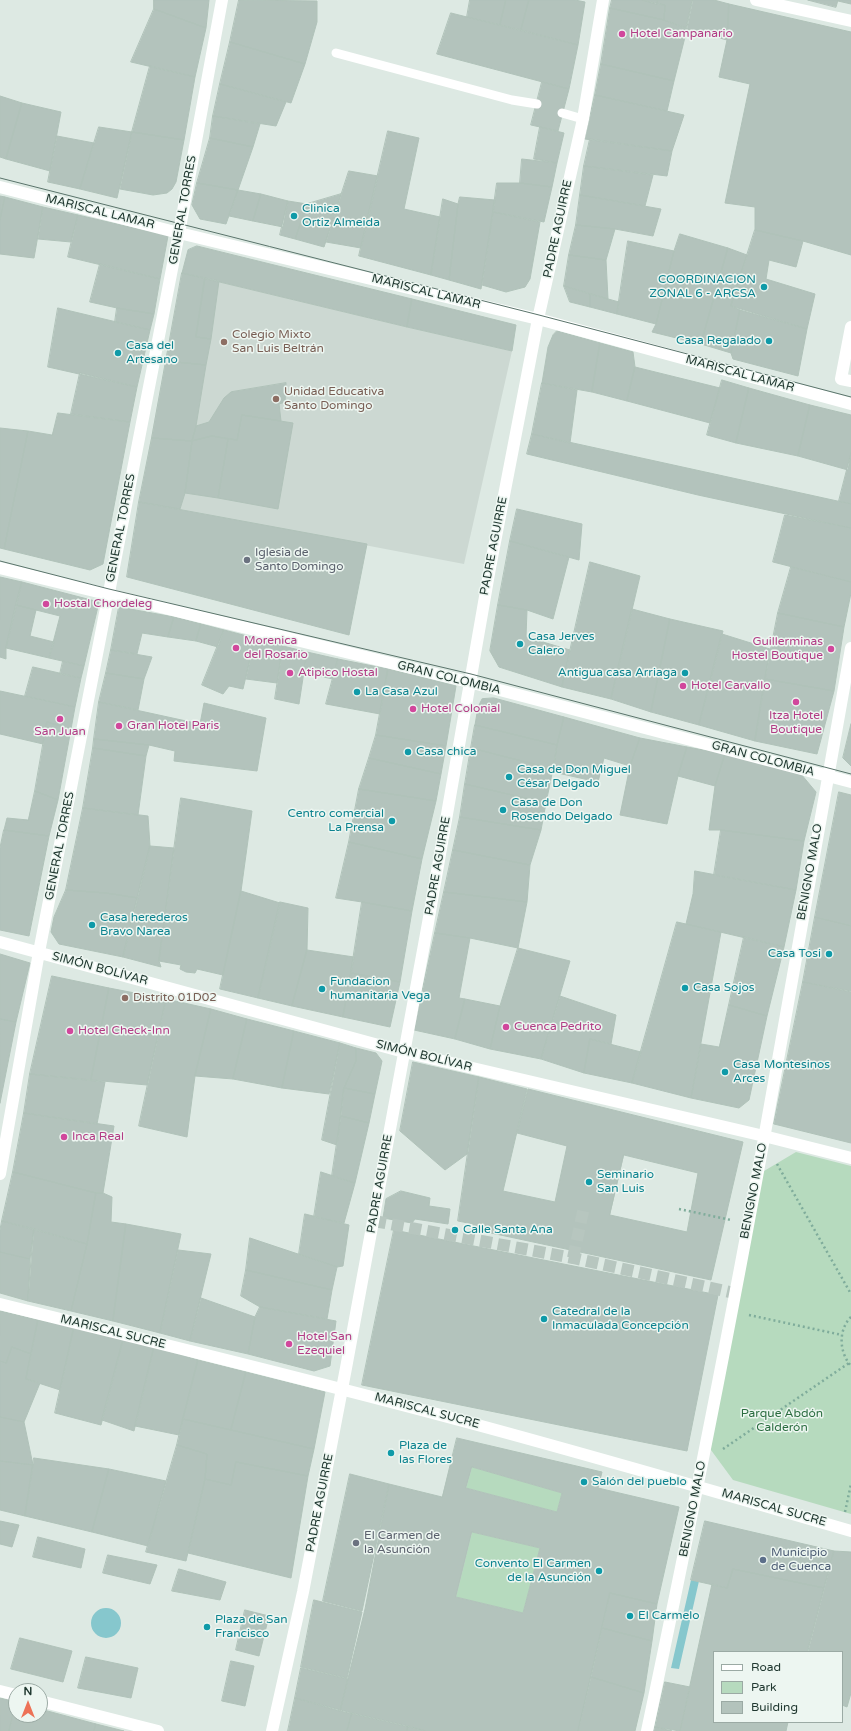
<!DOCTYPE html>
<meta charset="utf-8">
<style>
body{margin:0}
#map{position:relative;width:851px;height:1731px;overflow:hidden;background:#dde9e3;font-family:"Varela Round",sans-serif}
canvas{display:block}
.legend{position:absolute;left:713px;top:1651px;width:130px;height:72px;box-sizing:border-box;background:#edf6f1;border:1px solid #9baaa4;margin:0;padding:5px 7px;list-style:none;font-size:12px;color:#203830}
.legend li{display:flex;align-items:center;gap:8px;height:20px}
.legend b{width:20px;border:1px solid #9baaa4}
.north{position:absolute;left:8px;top:1683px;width:40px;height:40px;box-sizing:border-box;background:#edf6f1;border:1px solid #9baaa4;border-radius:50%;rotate:0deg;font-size:11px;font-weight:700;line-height:16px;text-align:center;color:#203830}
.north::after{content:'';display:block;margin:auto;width:14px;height:18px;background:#ed7257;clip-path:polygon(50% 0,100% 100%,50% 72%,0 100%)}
</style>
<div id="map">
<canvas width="851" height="1731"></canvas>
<ul class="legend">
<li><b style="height:5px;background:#fff"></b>Road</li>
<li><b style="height:11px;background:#b6dabe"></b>Park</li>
<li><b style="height:11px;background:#b3c3bc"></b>Building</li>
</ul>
<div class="north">N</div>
</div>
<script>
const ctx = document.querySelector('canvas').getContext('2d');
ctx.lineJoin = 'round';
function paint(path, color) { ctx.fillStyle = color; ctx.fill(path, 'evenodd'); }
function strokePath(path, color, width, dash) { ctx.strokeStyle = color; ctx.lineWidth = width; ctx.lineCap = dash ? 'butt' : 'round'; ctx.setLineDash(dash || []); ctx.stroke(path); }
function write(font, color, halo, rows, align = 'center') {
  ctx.font = font + ' "Varela Round",sans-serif'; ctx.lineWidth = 3; ctx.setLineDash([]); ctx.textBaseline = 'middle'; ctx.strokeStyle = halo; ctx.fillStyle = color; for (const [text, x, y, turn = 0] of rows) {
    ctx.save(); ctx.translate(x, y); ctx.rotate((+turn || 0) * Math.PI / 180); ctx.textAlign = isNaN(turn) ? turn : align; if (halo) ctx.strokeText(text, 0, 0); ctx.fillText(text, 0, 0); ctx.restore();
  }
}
paint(new Path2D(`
 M182,273L407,327L512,351L464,564L139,502Z`), '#ccd8d2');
paint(new Path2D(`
 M796,1152L851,1166V1514L733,1480L708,1446L759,1174Z
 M472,1467L562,1493L557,1512L466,1488Z
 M472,1532L540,1548L523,1613L456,1597Z`), '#b6dabe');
paint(new Path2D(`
 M691,1580L699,1581L679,1669L671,1668Z
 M91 1623a15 15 0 1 1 30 0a15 15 0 1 1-30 0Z`), '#86c7cd');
const building = new Path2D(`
 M154,0H209L206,28L154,9Z
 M239,0L317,1V22L305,64L230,42Z
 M470,0H506L500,25L467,17Z
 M506,0H529L521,30L500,25Z
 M529,0H575L585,2L578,45L521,30Z
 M612,0H642L665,5L664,20L610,8Z
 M642,0H658L657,4Z
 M658,0H692L686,28L664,20L665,5L657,4Z
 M693,0H714L729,4L727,40L687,29Z
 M808,0H838L836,7Z
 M838,0H851V4L838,1Z
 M729,4L851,32V255L803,241L755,230V207L725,203L750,84L719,77L727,40Z
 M610,8L664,20L687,29L674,81L601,64Z
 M154,9L206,28L195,77L131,62Z
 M451,13L578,45L569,89L437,54Z
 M230,42L305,64L291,103L220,84Z
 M601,64L674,81L667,111L595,95Z
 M150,66L195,77L184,140L132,132Z
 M542,82L569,89L558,131L531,125Z
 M220,84L286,102L276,126L213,116Z
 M595,95L684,115L672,151L585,139Z
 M0,96L22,103L6,159L0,157Z
 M22,103L61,112L50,171L6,159Z
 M213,116L260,124L253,147L210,138Z
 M99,127L132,132L117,198L80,189Z
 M540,127L564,133L557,163L534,159Z
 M388,131L419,138L404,209L440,217L431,275L359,256Z
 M132,132L184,140L176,182L172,189L167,193L153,195L120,189Z
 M57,136L94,143L80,189L48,182Z
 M210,138L253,147L238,190L197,183Z
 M590,139L672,151L667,176L584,166Z
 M522,159L557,163L552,187L520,183Z
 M584,166L653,175L645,206L580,195Z
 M349,171L378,176L361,248L326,242Z
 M197,183L238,190L226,224L200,219L192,205Z
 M497,183H520L552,187L544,222L493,212Z
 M238,190L261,194L253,221L229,216Z
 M261,194L288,201L283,227L253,221Z
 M341,194L324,247L295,239L307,204Z
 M580,195L661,209L653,236L615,229L576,225Z
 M0,196L5,197L0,220Z
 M5,197L43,207L34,258L0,254V220Z
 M460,197L495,200L481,289L449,280L458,204Z
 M443,199L458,204L449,280L431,275Z
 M288,201L307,204L295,239L280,235Z
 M43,207L78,215L71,242L38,239Z
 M493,212L540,222L530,279L525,287L506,292L482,285Z
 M78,215L168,236L160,279L68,257Z
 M576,225L615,229L606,260L569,255Z
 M755,230L803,241L796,267L769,260L766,279L815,294L807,329L731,306Z
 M680,234L728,248L701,344L652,332L656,324L674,251Z
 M628,241L674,251L656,324L617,314Z
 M197,246L412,299L407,327L182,273L188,250Z
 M728,248L747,255L731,306L740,310L731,353L701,344Z
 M569,255L606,260L608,299L564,286Z
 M100,264L160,279L154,314L117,308L90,302Z
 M182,273L205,278L196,337L211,339L206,365L166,361Z
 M205,278L219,281L211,339L196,337Z
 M564,286L590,294V307L570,302Z
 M590,294L619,302L617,314L590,307Z
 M412,299L516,325L512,351L407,327Z
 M58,308L150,330L137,387L48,367Z
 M117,308L154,314L150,330L115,322Z
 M740,310L807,329L798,376L733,359L731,353Z
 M557,331L600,343L592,392L542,383L548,347L553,335Z
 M600,343L633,352L635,367L627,401L592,392Z
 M166,361L206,365L196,426L192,441L152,438Z
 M635,367L720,388L710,423L627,401Z
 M80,373L137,387L130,422L71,414Z
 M722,380L749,388L736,443L707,435Z
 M286,383L285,402L279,404L281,421L242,415L237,440L212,436L192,441L196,426L209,422L224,398L231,392Z
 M542,383L577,390L570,443L532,434Z
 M749,388L810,405L798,456L736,443Z
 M810,405L851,415V453L848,470L798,456Z
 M58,413L130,422L103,564L90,570L4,549L28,431L52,435Z
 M242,415L293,423L278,509L218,498L228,439L237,440Z
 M0,428L28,431L4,549L0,548Z
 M532,434L851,504V528L698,495L527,454Z
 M212,436L228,439L218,498L185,493L192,441Z
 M152,438L192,441L185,493L180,509L139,502Z
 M851,453V504L839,501Z
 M139,502L367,544L349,635L127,577Z
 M517,509L582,524L579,560L510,541Z
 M785,515L851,528V582L773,562Z
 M510,541L569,557L553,619L527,610L498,605Z
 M590,562L640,576L611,699L562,687Z
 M791,567L851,582V593L844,627L778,613Z
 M0,577L22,582L6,648V659L0,657Z
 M22,582L99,602L84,666L49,658L60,616L16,605Z
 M16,605L36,610L30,636L54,642L49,658L6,648Z
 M498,605L527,610L526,637L570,650L562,687L499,667L490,651Z
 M119,607L174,617L168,637L142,633L137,654L111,650Z
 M632,609L670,619L651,712L611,699Z
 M778,613L844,627L834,691L765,679Z
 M174,617L201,624L196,641L168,637Z
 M670,619L723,631L699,725L651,712Z
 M201,624L224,630L218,647L196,641Z
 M224,630L255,638L243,689L229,686L223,694L202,685Z
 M722,634L770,649L755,741L699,725Z
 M255,638L283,646L277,683L246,679Z
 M283,646L307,652L299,704L275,699Z
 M111,650L152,657L144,679L106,673Z
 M307,652L338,659L333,679L304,673Z
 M338,659L388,669L380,714L326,704Z
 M63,661L84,666L81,678L60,674Z
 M33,667L81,678L75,707L25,696Z
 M388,669L456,686L446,746L376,735Z
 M106,673L144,679L138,710L99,702Z
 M765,679L834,691L817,754L755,741Z
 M0,691L75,707L71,729L47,722L43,744L0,734Z
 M494,698L564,717L557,745L475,725L478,707L482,699Z
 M99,702L200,724L204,703L266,718L257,771L174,761L175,751L149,745L94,739Z
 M564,717L640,738L630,766L604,758L598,782L553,772L557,745Z
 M47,722L71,729L58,800L35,791Z
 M851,724V766L843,758Z
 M475,725L557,745L553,769L471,748Z
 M376,735L446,746L441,774L369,758Z
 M640,738L687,747L678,776L667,824L620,815L630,766Z
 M94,739L149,745L146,756L93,748Z
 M687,747L725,754L715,786L678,776Z
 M93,748L146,756L138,815L83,808Z
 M471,748L553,769L546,803L465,784Z
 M725,754L801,774L816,792L804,841L721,830H709L715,786Z
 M369,758L441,774L436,801L359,789Z
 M465,784L546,803L541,830L460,817Z
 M359,789L436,801L422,859L349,842Z
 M35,791L58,800L49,836L4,830L7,818L28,820Z
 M839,792L851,795V926L815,917Z
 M181,798L252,811L241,891L223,975L197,969L195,973L186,972L180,969L181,965L159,961Z
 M83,808L148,816L150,846L138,898L106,893L66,890Z
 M460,817L541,830L530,865L453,850Z
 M4,830L49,836L29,936L0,930V848Z
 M721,830L804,841L796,890L714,875Z
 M349,842L422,859L412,911L362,902L336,898Z
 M150,846L174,848L159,961L161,967L123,957Z
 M453,850L530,865L527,902L444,892Z
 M695,871L796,890L784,947L686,924L693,894Z
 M66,890L106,893L138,898L123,957L59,944L51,932L54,917Z
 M241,891L280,903L258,998L220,989Z
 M444,892L527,902L518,948L470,938L435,933Z
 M280,902L308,908L307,950L292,1006L258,998Z
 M362,902L412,911L400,982L351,973Z
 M815,917L851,926V991L803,982Z
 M677,922L721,932L691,1098L632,1083Z
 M435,933L470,938L459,998L465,999L455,1039L414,1030Z
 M744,937L784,947L767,1016L729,1005Z
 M518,948L570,961L541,1059L490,1049L500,1006Z
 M307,950L354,957L343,1017L292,1006Z
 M0,954L30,963L16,1022L0,1019Z
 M351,973L400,982L390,1027L343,1017Z
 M52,976L109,988L91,1080L30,1074Z
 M803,982L851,992V1143L774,1124Z
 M109,988L166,999L147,1085L91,1080Z
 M560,996L616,1015L611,1044L590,1039L584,1073L541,1059Z
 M166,999L211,1009L195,1076L187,1137L139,1126Z
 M465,999L500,1006L490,1049L455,1039Z
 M729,1005L767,1016L749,1100L739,1108L691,1098L701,1044L719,1047Z
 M211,1009L247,1019L233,1079L195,1076Z
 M0,1019L16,1022L0,1103Z
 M247,1019L294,1031L282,1088L233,1079Z
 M294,1031L340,1043L329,1094L282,1088Z
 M590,1039L641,1052L632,1083L584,1073Z
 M340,1043L356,1048V1061L344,1088L337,1145L322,1140Z
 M356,1048L376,1053L382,1061L375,1094L344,1088L356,1061Z
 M413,1062L479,1077L467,1154L445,1170L400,1131Z
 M30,1074L105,1082L97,1124L24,1113Z
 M479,1077L527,1089L503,1191L555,1202L567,1146L517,1133L528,1089L743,1142L711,1280L477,1230L473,1224L458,1221ZM624,1155L698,1173L687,1232L610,1215Z
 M344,1088L375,1094L369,1123L341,1116Z
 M24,1113L114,1126L103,1193H96L13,1172Z
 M341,1116L369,1123L355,1183L332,1176Z
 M13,1172L96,1193L87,1244L2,1221Z
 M321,1172L355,1183L344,1223L314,1217Z
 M401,1191L430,1198L429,1206L450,1209L448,1224L415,1219L412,1223L383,1218L386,1199Z
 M96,1193H103L112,1197L111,1222L126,1224L113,1321L71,1311L87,1244Z
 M305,1214L349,1225L343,1266L337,1267L299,1254Z
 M2,1221L34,1229L30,1259L0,1252V1230Z
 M126,1224L181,1234L160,1333L113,1321Z
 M34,1229L87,1244L71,1311L28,1301Z
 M394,1230L718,1295L687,1451L362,1385Z
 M250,1238L337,1267L332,1290L246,1270Z
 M178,1250L211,1254L190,1341L160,1333Z
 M0,1252L30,1259L28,1301L0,1293Z
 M246,1270L332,1290L327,1319L260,1307L241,1296Z
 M201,1298L255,1317L248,1354L190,1341Z
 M260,1307L336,1321L330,1366L314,1371L248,1354L255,1317Z
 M0,1311L38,1320L31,1354L12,1347L6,1363L0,1361Z
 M38,1320L74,1327L60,1390L26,1379Z
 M74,1327L123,1340L101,1425L55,1413Z
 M123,1340L154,1347L134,1431L102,1420Z
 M12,1347L31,1354L26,1379L40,1383L24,1422L0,1417V1361L6,1363Z
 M154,1347L198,1360L179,1435L135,1426Z
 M198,1360L246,1372L231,1430L183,1419Z
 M246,1372L325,1392L314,1449L231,1430Z
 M0,1417L24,1422L33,1465L0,1461Z
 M183,1419L314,1449L308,1476L236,1462L231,1485L205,1479L207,1454L177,1445Z
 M457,1438L602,1472L598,1488L679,1507L657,1604L610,1593L578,1731H426L340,1711L365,1609L389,1484L442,1497ZM472,1467L562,1493L557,1512L466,1488ZM472,1532L540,1548L523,1613L456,1597Z
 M177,1445L207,1454L205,1479L186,1561L146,1552Z
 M34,1458L109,1469L92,1532L25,1516Z
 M0,1461L33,1465L25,1516L0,1510Z
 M236,1462L308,1476L291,1578L188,1553L205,1479L231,1485Z
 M109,1469L166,1481L148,1546L92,1532Z
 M350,1474L389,1484L362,1611L323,1601Z
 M0,1521L19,1525L12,1547L0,1544Z
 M705,1521L834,1551L824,1588L733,1569L727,1588L691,1580Z
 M38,1537L85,1549L81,1568L33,1557Z
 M834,1551L851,1552V1693L847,1707L842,1705V1652H808Z
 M108,1555L157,1565L150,1584L103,1573Z
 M179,1569L226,1582L220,1600L172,1591Z
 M733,1569L824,1588L807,1652H714V1722H788L786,1731H680L712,1584L727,1588Z
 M610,1593L657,1604L652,1641L602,1628Z
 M314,1600L362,1612L347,1678L301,1667Z
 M245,1610L269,1616L259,1656L236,1650Z
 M602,1628L652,1641L644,1693L591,1677Z
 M20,1638L72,1651L63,1682L11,1669Z
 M86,1657L138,1668L131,1698L78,1688Z
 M231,1661L254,1666L245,1706L222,1701Z
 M301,1668L348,1679L340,1711L295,1698Z
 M591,1677L644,1693L635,1731H578Z
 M665,1682L690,1687L680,1731L655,1727Z
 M0,1698L16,1702L9,1731H0Z
 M295,1698L352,1713L347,1731H288Z
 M16,1703V1715H40V1709L96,1724L94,1731H9Z
 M352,1713L408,1726L407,1731H347Z
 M96,1724L124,1731H94Z
 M408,1726L426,1731H407Z
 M655,1727L672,1731H654Z`);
paint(building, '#b3c3bc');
strokePath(building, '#b0c2b9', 1);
strokePath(new Path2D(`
 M374,1221L573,1258L734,1293
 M573,1258L584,1207`), '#b7c6bf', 12, [12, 6]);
strokePath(new Path2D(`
 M777,1164L851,1294
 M679,1209L731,1220
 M749,1315L842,1335
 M851,1317C838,1330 839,1352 851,1366
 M723,1449L849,1363
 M845,1512L851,1484`), '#7fac9b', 2.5, [2, 3]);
strokePath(new Path2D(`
 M336,53L512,100L537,104
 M562,113L583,119`), '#fff', 9);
strokePath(new Path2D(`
 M756,0L851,21
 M0,187L179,233L538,319L851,404
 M851,327L841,379L851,381
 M0,568L469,682L851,782
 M0,942L404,1052L764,1136L851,1158
 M0,1174L39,952L179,233L222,0
 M0,1304C153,1342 307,1379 459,1420C590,1455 720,1493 851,1531
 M0,1691L16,1695
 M40,1701L158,1731
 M272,1731L303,1592L346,1368L428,923L490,568L538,319L583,119L603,0
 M647,1731C689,1532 729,1333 765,1133C793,972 821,810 851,648`), '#fff', 12);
strokePath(new Path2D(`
 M0,178L539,315L851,397
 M0,561L109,589L471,674L851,774`), '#5a746b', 1);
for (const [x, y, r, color] of [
 [622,34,4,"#d1479c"],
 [294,216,4,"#0f9aa8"],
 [764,287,4,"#0f9aa8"],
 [769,341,4,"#0f9aa8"],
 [224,342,4,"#8d6e63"],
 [118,353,4,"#0f9aa8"],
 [276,399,4,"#8d6e63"],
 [247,560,4,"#6b7280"],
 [46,604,4,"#d1479c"],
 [520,644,4,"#0f9aa8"],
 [236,648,4,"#d1479c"],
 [831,649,4,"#d1479c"],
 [290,673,4,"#d1479c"],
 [685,673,4,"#0f9aa8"],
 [683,686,4,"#d1479c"],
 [357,692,4,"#0f9aa8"],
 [796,702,4,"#d1479c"],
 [413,709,4,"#d1479c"],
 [60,719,4,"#d1479c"],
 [119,726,4,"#d1479c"],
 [408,752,4,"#0f9aa8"],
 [509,777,4,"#0f9aa8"],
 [503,810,4,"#0f9aa8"],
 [392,821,4,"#0f9aa8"],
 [92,925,4,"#0f9aa8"],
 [829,954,4,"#0f9aa8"],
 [685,988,4,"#0f9aa8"],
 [322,989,4,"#0f9aa8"],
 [125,998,4,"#8d6e63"],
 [506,1027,4,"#d1479c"],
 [70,1031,4,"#d1479c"],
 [725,1072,4,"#0f9aa8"],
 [64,1137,4,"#d1479c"],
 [589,1182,4,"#0f9aa8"],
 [455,1230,4,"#0f9aa8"],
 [544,1319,4,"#0f9aa8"],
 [289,1344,4,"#d1479c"],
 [391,1453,4,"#0f9aa8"],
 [584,1482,4,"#0f9aa8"],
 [356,1543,4,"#6b7280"],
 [763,1560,4,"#5c6f8a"],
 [599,1571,4,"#0f9aa8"],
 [630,1616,4,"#0f9aa8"],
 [207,1627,4,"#0f9aa8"]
]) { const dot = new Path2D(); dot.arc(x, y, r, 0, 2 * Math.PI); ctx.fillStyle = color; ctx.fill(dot); strokePath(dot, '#edf6f1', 1.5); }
write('12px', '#b23c85', '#edf6f1', [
 ["Hotel Campanario",630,34],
 ["Hostal Chordeleg",54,604],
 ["Morenica",244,641],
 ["del Rosario",244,655],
 ["Guillerminas",823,642,"right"],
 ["Hostel Boutique",823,656,"right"],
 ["Atipico Hostal",298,673],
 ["Hotel Carvallo",691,686],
 ["Hotel Colonial",421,709],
 ["Itza Hotel",796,716,"center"],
 ["Boutique",796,730,"center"],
 ["Gran Hotel Paris",127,726],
 ["San Juan",60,732,"center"],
 ["Cuenca Pedrito",514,1027],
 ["Hotel Check-Inn",78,1031],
 ["Inca Real",72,1137],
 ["Hotel San",297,1337],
 ["Ezequiel",297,1351]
], 'left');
write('12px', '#0d838f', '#edf6f1', [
 ["Clinica",302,209],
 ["Ortiz Almeida",302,223],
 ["COORDINACION",756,280,"right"],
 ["ZONAL 6 - ARCSA",756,294,"right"],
 ["Casa Regalado",761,341,"right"],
 ["Casa del",126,346],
 ["Artesano",126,360],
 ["Casa Jerves",528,637],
 ["Calero",528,651],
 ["Antigua casa Arriaga",677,673,"right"],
 ["La Casa Azul",365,692],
 ["Casa chica",416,752],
 ["Casa de Don Miguel",517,770],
 ["César Delgado",517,784],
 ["Casa de Don",511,803],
 ["Rosendo Delgado",511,817],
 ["Centro comercial",384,814,"right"],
 ["La Prensa",384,828,"right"],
 ["Casa herederos",100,918],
 ["Bravo Narea",100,932],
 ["Casa Tosi",821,954,"right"],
 ["Fundacion",330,982],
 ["humanitaria Vega",330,996],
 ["Casa Sojos",693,988],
 ["Casa Montesinos",733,1065],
 ["Arces",733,1079],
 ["Seminario",597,1175],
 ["San Luis",597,1189],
 ["Calle Santa Ana",463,1230],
 ["Catedral de la",552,1312],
 ["Inmaculada Concepción",552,1326],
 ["Plaza de",399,1446],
 ["las Flores",399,1460],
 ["Salón del pueblo",592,1482],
 ["Convento El Carmen",591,1564,"right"],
 ["de la Asunción",591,1578,"right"],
 ["El Carmelo",638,1616],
 ["Plaza de San",215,1620],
 ["Francisco",215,1634]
], 'left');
write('12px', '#203830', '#edf6f1', [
 ["GENERAL TORRES",183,210,-80],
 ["MARISCAL LAMAR",100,212,14],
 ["PADRE AGUIRRE",558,229,-78],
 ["MARISCAL LAMAR",426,292,14],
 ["MARISCAL LAMAR",740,374,15],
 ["GENERAL TORRES",121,528,-79],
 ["PADRE AGUIRRE",494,546,-79],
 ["GRAN COLOMBIA",449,678,14],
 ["GRAN COLOMBIA",763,759,15],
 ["GENERAL TORRES",60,846,-79],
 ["PADRE AGUIRRE",438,866,-80],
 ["BENIGNO MALO",810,872,-80],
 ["SIMÓN BOLÍVAR",100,969,15],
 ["SIMÓN BOLÍVAR",424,1056,14],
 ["PADRE AGUIRRE",380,1184,-80],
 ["BENIGNO MALO",754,1191,-79],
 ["MARISCAL SUCRE",113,1332,14],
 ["MARISCAL SUCRE",427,1411,15],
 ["PADRE AGUIRRE",320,1503,-79],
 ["MARISCAL SUCRE",774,1508,16],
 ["BENIGNO MALO",693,1509,-79]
]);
write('12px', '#785e54', '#edf6f1', [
 ["Colegio Mixto",232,335],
 ["San Luis Beltrán",232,349],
 ["Unidad Educativa",284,392],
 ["Santo Domingo",284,406],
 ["Distrito 01D02",133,998]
], 'left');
write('12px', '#5b616d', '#edf6f1', [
 ["Iglesia de",255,553],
 ["Santo Domingo",255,567],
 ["El Carmen de",364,1536],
 ["la Asunción",364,1550]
], 'left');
write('12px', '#2b6d40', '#edf6f1', [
 ["Parque Abdón",782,1414],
 ["Calderón",782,1428]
]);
write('12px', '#4e5e75', '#edf6f1', [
 ["Municipio",771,1553],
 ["de Cuenca",771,1567]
], 'left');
</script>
